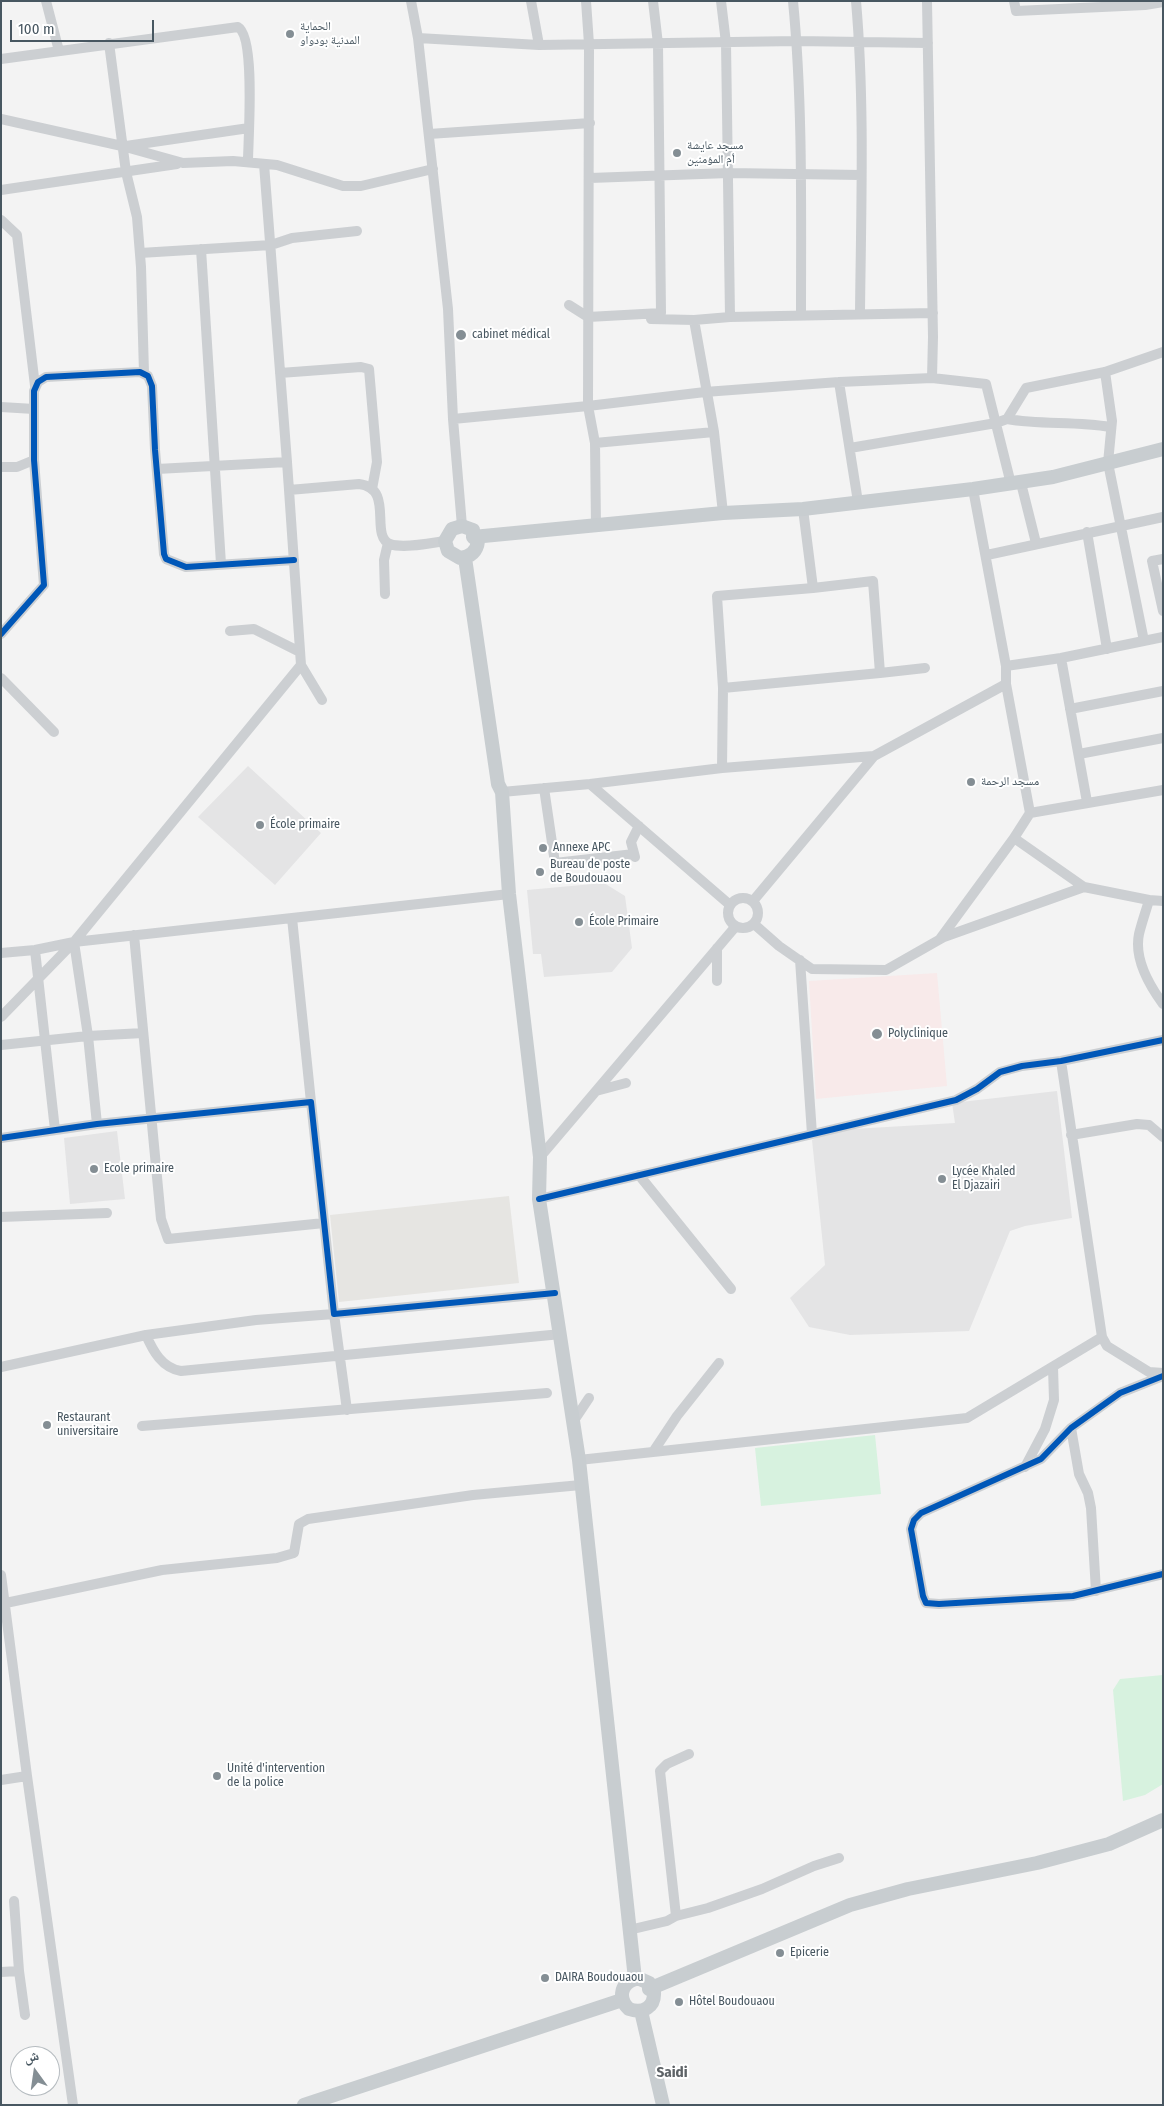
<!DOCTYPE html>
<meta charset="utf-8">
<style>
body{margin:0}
#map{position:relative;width:1164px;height:2106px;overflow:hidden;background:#f3f3f3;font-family:"Fira Sans Condensed","Noto Naskh Arabic",sans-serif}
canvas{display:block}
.frame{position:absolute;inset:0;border:2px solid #485761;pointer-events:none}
.north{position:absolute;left:10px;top:2046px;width:50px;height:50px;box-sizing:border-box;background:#fff;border:1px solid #b6bcc0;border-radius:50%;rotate:346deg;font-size:14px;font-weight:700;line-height:20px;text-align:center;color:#485761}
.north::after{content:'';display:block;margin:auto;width:18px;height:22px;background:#848e94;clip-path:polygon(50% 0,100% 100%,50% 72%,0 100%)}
.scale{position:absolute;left:10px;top:20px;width:144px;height:22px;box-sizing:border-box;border:2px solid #485761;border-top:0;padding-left:6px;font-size:15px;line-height:18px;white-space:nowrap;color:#485761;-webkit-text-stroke:4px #fff;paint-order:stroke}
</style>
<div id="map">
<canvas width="1164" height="2106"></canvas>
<div class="frame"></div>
<div class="north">ش</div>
<div class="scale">100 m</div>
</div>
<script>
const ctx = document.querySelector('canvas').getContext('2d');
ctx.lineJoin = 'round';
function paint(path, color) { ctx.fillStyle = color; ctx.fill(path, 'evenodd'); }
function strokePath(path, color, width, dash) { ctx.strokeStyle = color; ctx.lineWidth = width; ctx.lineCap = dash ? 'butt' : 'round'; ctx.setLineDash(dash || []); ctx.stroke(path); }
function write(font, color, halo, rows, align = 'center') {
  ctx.font = font + ' "Fira Sans Condensed","Noto Naskh Arabic",sans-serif'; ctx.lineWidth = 4; ctx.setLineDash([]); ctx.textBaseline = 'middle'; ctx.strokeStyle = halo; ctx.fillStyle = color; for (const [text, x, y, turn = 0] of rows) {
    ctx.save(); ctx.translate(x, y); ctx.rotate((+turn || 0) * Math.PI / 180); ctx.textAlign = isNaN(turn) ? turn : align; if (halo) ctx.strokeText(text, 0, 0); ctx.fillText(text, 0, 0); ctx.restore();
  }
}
paint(new Path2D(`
 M509,1196L519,1283L339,1302L330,1215Z`), '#e6e5e2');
paint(new Path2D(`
 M248,766L321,833L275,885L198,817Z
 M604,883L625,896L632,948L612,972L544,977L541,954H533L527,890Z
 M1057,1091L1072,1218L1025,1226L1010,1231L969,1331L850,1335L809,1327L790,1298L825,1265L812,1140L836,1130L955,1123L952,1103Z
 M117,1131L125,1199L70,1204L64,1138Z`), '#e4e4e5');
paint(new Path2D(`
 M937,973L947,1086L816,1099L809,981Z`), '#f8eaea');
paint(new Path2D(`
 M875,1435L881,1494L761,1506L755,1448Z
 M1163,1675V1784L1145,1795L1123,1801L1113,1690L1120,1679Z`), '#d7f2df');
strokePath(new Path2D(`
 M46,1L59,51
 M411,1L418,38L448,309L453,419L462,526
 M531,1L539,45
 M586,1L589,44L588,406L595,443L596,526
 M721,1L726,43L730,317
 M793,1C803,105 801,211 801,315
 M856,1C865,105 861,210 860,313
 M927,1L933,337L932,378L986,384L1011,484
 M1014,1L1016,11L1145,5L1163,2
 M418,38L539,45L797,41L928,43
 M109,43L126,172L137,217L141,267L144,373
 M1,59L238,27C256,37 248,140 248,162
 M1,119L122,146L183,163L233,161L277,165L343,186H361L433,169
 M429,134L590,123
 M126,146L249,128
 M264,164L287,462
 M590,178L729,173L861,175
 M1,190L177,164
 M1,220L17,235L35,386
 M201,249L221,564
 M140,253L271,245L292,238L357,231
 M569,305L588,317H592
 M588,317L661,313L658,44L653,1
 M651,319L694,320L730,317L933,313
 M694,320L714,432L723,513
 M1105,372L1112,421L1108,463L1144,641
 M280,373L361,367L369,369L377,462L372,489
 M839,382L858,502
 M1,407L34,409
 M453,419L588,406L705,392L839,382L932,378
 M1007,419C1041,425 1076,421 1110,427
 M595,443L714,432
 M850,448L996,423L1007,419L1026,388L1105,372L1163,352
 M1,467H17L34,460
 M157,469L287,462L289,490L359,484C395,488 369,536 390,544C403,549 431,543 445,541
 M1021,483L1036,543
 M289,490L301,665L322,700
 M1087,532L1107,649
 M987,555L1163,517
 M1163,559L1152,561L1163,611
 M385,594L384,560L388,543
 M230,631L254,629L300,652
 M1,634L44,585L34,460V391L38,382L46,377L140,372L148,376L152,386L155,450L164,554L166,559L186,567L294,560
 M1061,658L1087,802
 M1006,666L1061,658L1163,637
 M880,673L925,668
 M1,678L54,732
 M723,688L880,673L873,581L813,588
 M1070,709L1163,691
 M1079,754L1163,738
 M722,768L723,688L717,596L813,588L803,509
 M590,784L730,905
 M544,788L555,863L634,854
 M502,792L590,784L722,768L874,756
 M1030,813L1163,790
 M1014,838L1084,887
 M635,857L631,842L639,826
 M728 913a15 15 0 1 1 30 0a15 15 0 1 1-30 0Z
 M753,901L874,756L1006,684
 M1163,901L1149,900C1146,911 1142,922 1139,934C1134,958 1149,985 1163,1004
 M754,924L779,946L812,969L886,970L944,937L1084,887L1149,900
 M134,935L161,1219L168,1239L324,1223
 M940,939L1014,838L1030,813L1006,684V666L973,489
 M74,942L88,1036L97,1124
 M35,950L55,1130
 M1,953L35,950L74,942L292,918
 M800,960L812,1134
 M717,981V948
 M1,1017L74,942L301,665
 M1,1045L88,1036L143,1033
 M1061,1061L1102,1337L1107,1346L1149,1372L1163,1373
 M596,1091L626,1083
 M311,1102L292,918L509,894
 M1071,1135L1137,1124L1149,1125L1163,1137
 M1,1138L97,1124L311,1102L334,1314L555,1293
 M540,1157L736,926
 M639,1175L731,1289
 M539,1199L956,1100L977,1089L1000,1072L1022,1066L1061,1061L1163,1040
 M1,1217L107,1213
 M146,1335C153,1351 162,1368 181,1371L561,1334
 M1,1367L146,1335L256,1320L334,1314L347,1410
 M1163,1376L1120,1393L1071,1428L1041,1459L921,1513L914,1520L911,1529L923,1596L926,1603L939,1604L1073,1596L1163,1574
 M573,1422L589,1398
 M142,1426L547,1393
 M1071,1428L1079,1474L1088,1493L1091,1508L1096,1591
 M653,1452L677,1416L719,1363
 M579,1460L967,1418L1102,1337
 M1025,1467L1045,1429L1054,1400L1053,1367
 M1,1575L27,1776L73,2105
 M1,1604L162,1570L277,1558L294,1553L299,1524L308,1519L473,1495L581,1485
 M1,1780L27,1776
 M14,1901L19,1971L25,2015
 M676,1916L660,1771L667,1764L689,1754
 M629,1930L667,1921L676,1916L708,1908L762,1889L814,1866L839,1858
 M1,1972L19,1971`), '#cccfd2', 10);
strokePath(new Path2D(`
 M462,526L473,530V537L478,541C477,551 471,557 460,558L448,551L445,541L452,529Z
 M473,537L723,513L803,509L973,489L1053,477L1163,449
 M465,558L498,784L502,792L509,894L540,1157L539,1199L579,1460L635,1979
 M635,1979H640L649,1983V1989L654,1992C655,2007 643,2014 629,2009C618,1999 620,1984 635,1979Z
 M649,1989L850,1905L908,1889L1037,1863L1109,1844L1163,1820
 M641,2011L663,2105
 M304,2105L622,2000`), '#c8cdd0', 14);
strokePath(new Path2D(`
 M1,634L44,585L34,460V391L38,382L46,377L140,372L148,376L152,386L155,450L164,554L166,559L186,567L294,560
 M1,1138L97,1124L311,1102L334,1314L555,1293
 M539,1199L956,1100L977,1089L1000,1072L1022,1066L1061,1061L1163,1040
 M1163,1376L1120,1393L1071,1428L1041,1459L921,1513L914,1520L911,1529L923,1596L926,1603L939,1604L1073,1596L1163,1574`), '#0057b8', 6);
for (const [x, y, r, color] of [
 [290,34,5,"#848e94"],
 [677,153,5,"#848e94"],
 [461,335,6,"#848e94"],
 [971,782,5,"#848e94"],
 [260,825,5,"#848e94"],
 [543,848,5,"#848e94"],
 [540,872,5,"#848e94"],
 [579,922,5,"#848e94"],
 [877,1034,6,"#848e94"],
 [94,1169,5,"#848e94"],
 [942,1179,5,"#848e94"],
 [47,1425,5,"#848e94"],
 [217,1776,5,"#848e94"],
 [780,1953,5,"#848e94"],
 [545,1978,5,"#848e94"],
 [679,2002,5,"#848e94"]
]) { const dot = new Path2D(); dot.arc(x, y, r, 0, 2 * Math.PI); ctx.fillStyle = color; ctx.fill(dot); strokePath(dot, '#fff', 2); }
write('12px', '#485761', '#fff', [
 ["الحماية",300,27],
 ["المدنية بودواو",300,41],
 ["مسجد عايشة",687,146],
 ["أم المؤمنين",687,160],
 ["cabinet médical",472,335],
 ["مسجد الرحمة",981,782],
 ["École primaire",270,825],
 ["Annexe APC",553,848],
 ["Bureau de poste",550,865],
 ["de Boudouaou",550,879],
 ["École Primaire",589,922],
 ["Polyclinique",888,1034],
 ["Ecole primaire",104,1169],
 ["Lycée Khaled",952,1172],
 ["El Djazairi",952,1186],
 ["Restaurant",57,1418],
 ["universitaire",57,1432],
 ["Unité d'intervention",227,1769],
 ["de la police",227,1783],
 ["Epicerie",790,1953],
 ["DAIRA Boudouaou",555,1978],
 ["Hôtel Boudouaou",689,2002]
], 'left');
write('bold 15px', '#5e6367', '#fff', [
 ["Saidi",672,2073]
]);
</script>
